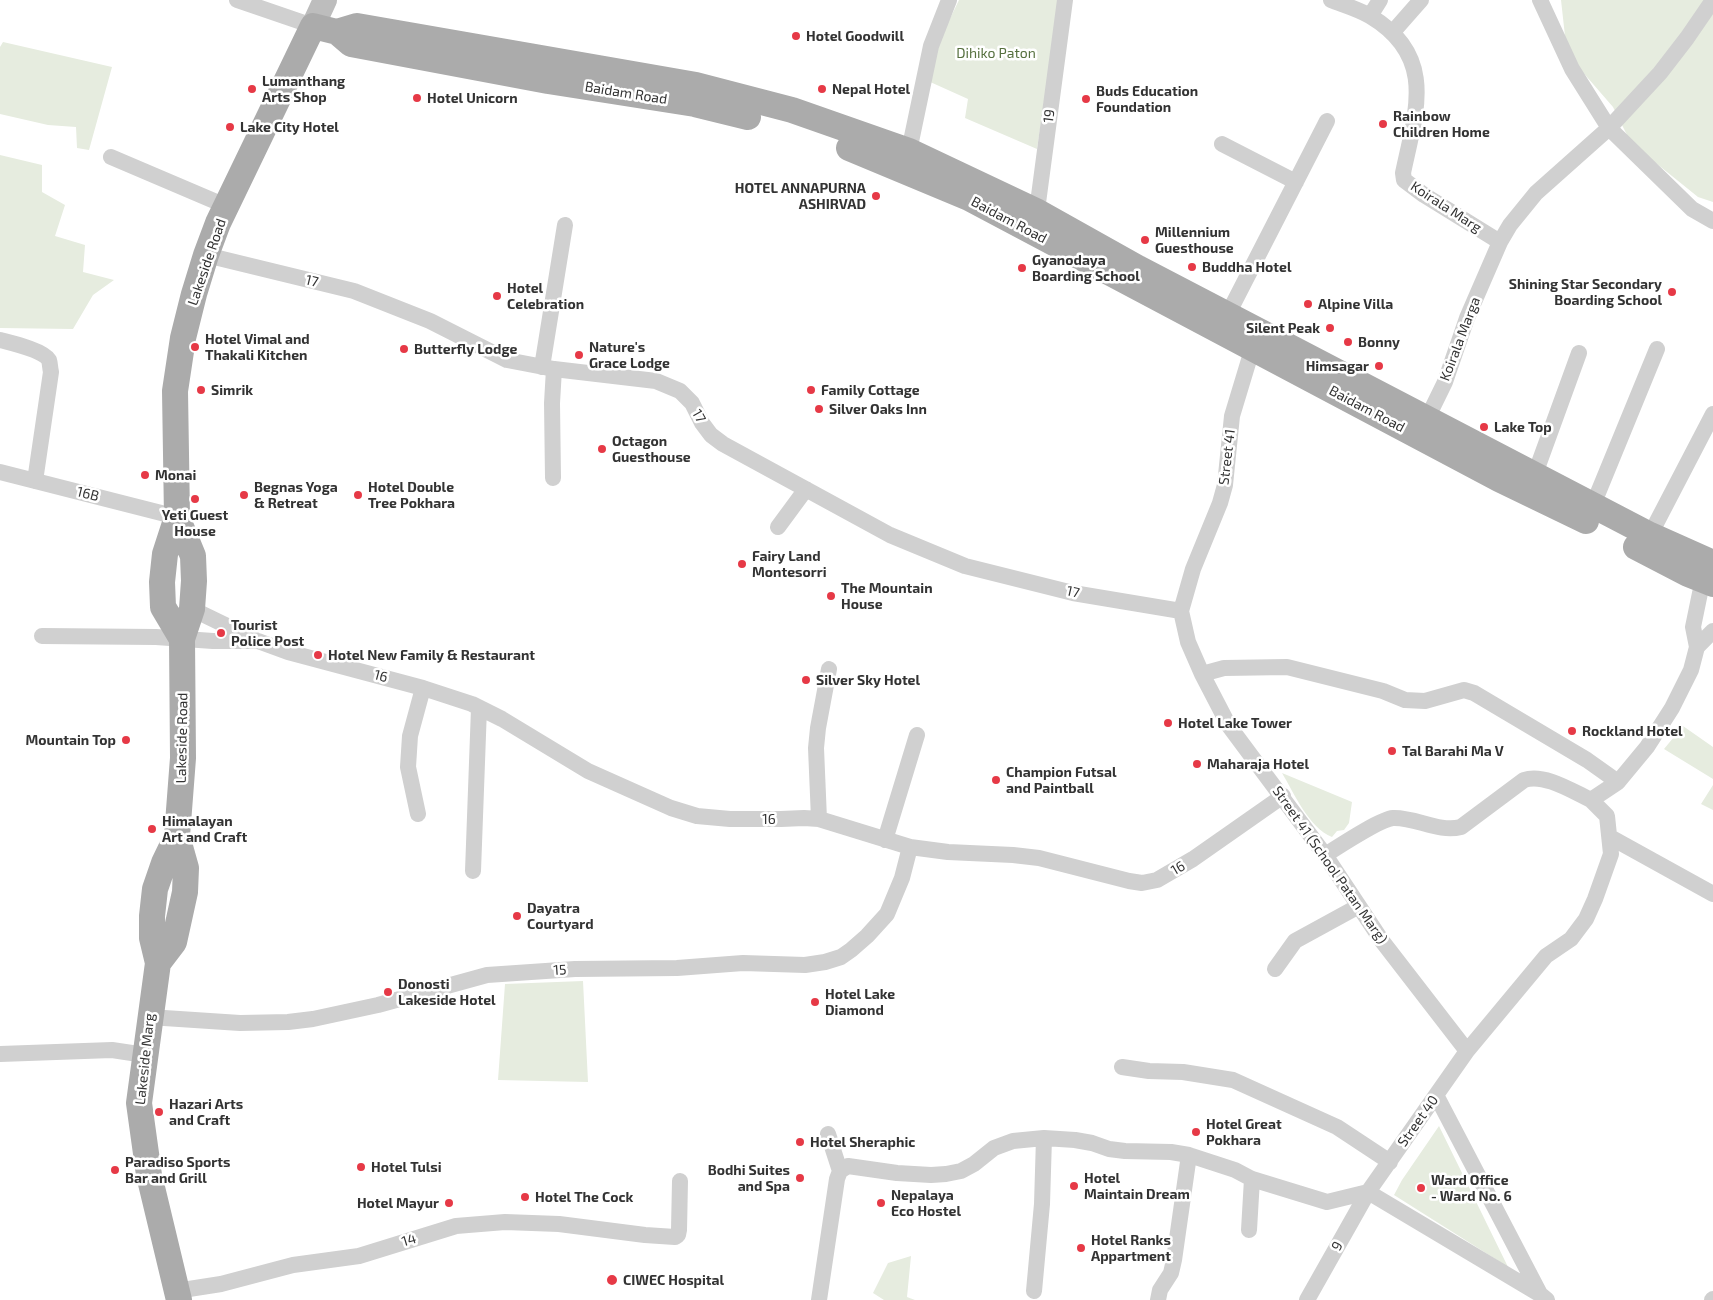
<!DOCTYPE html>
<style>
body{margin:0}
canvas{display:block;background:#fff}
</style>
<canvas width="1713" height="1300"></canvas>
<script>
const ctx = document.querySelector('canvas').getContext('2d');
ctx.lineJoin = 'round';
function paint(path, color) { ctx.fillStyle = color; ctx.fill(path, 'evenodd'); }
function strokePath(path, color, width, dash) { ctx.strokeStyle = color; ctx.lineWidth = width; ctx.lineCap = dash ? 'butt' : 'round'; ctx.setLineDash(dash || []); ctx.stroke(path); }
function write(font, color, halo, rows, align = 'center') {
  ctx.font = font + ' "Exo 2",sans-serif'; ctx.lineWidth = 5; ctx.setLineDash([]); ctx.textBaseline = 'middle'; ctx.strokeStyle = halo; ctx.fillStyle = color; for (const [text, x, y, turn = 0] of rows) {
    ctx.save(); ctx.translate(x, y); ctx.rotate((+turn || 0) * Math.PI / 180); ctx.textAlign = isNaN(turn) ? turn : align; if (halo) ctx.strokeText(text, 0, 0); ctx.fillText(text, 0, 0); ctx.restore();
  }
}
paint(new Path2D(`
 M959,0H1059L1037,149L965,118L968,99L928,81L941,37Z
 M1561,0H1713V202L1698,197L1631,143L1613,107L1567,54Z
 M3,42L112,67L89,150L77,148L76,127L48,125L0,114V47Z
 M0,155L42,165V192L65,205L55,236L85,245L83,272L114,280L93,295L73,329L0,328Z
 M1683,726L1713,747V779L1664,749Z
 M1282,773L1352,802L1349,823L1344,830L1337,831L1332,837C1309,828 1294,793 1282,773Z
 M1713,785V810L1701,804Z
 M583,981L588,1082L498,1080L505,984Z
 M1439,1126L1508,1267L1394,1195L1402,1180Z
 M911,1256L907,1297L915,1300H884L873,1293L888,1263Z`), '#e6ecdf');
strokePath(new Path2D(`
 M237,0L313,26
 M1331,0C1344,5 1358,9 1370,16C1437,56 1416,111 1403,173L1404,180L1424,195L1500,242
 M1540,0L1572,69L1609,128L1692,209L1713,221
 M1370,16L1380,0
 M1392,33L1421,0
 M1222,144L1296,182
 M909,151L931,46L949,0
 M111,157L226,206
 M1036,218L1065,0
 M206,255L354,291L430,321L507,360L554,369L656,381L680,391L692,403L702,423L711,435L723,444L890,535L965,566L1073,593L1181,611
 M1228,314L1327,121
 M0,340C11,343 43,350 49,360C50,363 50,368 51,372L35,481
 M542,367L565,225
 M1423,427L1445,382L1467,318L1500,242L1510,225L1536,193L1609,128L1660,73L1687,38L1711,3H1713
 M0,472L177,517
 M1535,474L1579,353
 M553,478L552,403L554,369
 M1593,505L1657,349
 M778,527L806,489
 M1650,535L1713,414
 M192,609L254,639
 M1181,611L1188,642L1202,674L1229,726L1325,855L1382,941L1467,1051
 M1181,611L1193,569L1220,503L1225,485L1232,416L1255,340
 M42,636L156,637L213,641H258L288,652L423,688L472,704L502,719L588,771L671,808L697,816L730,819H781L804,818L819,819L910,847L948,852L1013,855L1039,858L1129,881L1142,883L1157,880L1193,859L1283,796
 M1697,647L1693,627L1700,593L1708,572
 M1202,674L1224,668L1287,667L1383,691L1405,700L1425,701L1464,690L1474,693L1587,760L1618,782
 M418,814L408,767L410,736L423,688
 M819,819L816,748L818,728L829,669
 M1610,837L1713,894
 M885,840L917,735
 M1325,855C1338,847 1380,819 1393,818C1416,817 1438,833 1461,827L1524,780C1544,773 1572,791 1591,800
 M473,871L479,708
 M1275,969L1295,941L1359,906
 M149,1017L240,1023L288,1022L313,1019L378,1005L487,975L575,969L677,968L743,963L805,965L825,962L841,957L851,950L867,936L887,914L902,878L910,847
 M0,1054L112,1050L145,1055
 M1122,1067L1149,1071L1183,1072L1233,1080L1337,1127L1390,1162
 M1436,1095L1540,1294
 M828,1134L840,1171
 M1249,1230L1252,1179
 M176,1291L221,1284L293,1265L359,1256L456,1226L505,1222L559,1224L645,1235L675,1237L678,1235L679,1230L680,1181
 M1034,1291L1042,1204L1044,1138
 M819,1300L837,1179L840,1171L848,1166L897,1173L931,1175L946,1174L961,1171L974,1164L994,1148L1013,1141L1044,1138L1075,1140L1092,1143L1109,1149L1125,1151L1171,1152L1189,1155L1235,1170L1252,1179L1327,1202L1368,1192L1541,1295L1547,1300
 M1158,1300L1160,1290L1171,1273L1174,1260L1189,1155
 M1307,1300L1368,1192L1467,1051L1546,956L1571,939L1586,919L1595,899L1611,854L1607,816L1591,800L1618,782L1647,747L1672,708L1691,670L1697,647L1713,631
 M1712,1300L1713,1299`), '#d0d0d0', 16);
strokePath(new Path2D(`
 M313,26L325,0`), '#bdbdbd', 24);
strokePath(new Path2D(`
 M337,32L351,44L548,81L695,104L748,117
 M849,148L969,198L1499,479L1586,521
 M177,517L193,556L194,581L192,609L182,639L183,758L177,836L164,863L155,889L152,916V938L158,963L139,1103L149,1175L179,1300
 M1636,547L1688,574L1713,584
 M182,639L163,607L162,582L165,554L177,517L175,391L183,338L194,294L206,255L218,223L313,26L337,32L357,26L696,85L792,110L909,151L1038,212L1138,268L1650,535L1713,563
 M158,963L174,942L185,892L186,868L177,836`), '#ababab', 26);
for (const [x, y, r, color] of [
 [796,36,5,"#e63946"],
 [252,89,5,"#e63946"],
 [822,89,5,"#e63946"],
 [417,98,5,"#e63946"],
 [1086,99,5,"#e63946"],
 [1383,124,5,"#e63946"],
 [230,127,5,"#e63946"],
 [876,196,5,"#e63946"],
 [1145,240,5,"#e63946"],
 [1192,267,5,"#e63946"],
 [1022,268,5,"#e63946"],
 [1672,292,5,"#e63946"],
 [497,296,5,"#e63946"],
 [1308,304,5,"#e63946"],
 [1330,328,5,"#e63946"],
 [1348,342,5,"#e63946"],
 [195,347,5,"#e63946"],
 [404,349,5,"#e63946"],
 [579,355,5,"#e63946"],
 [1379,366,5,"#e63946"],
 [201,390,5,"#e63946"],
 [811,390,5,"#e63946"],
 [819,409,5,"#e63946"],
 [1484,427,5,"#e63946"],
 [602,449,5,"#e63946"],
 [145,475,5,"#e63946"],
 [244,495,5,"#e63946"],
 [358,495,5,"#e63946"],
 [195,499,5,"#e63946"],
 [742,564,5,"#e63946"],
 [831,596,5,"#e63946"],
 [221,633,5,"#e63946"],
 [318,655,5,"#e63946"],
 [806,680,5,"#e63946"],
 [1168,723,5,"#e63946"],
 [1572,731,5,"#e63946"],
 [126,740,5,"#e63946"],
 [1392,751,5,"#e63946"],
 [1197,764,5,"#e63946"],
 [996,780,5,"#e63946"],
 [152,829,5,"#e63946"],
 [517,916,5,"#e63946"],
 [388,992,5,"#e63946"],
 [815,1002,5,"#e63946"],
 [159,1112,5,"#e63946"],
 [1196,1132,5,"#e63946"],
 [800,1142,5,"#e63946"],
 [361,1167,5,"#e63946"],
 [115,1170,5,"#e63946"],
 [800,1178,5,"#e63946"],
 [1074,1186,5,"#e63946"],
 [1421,1188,5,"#e63946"],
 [525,1197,5,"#e63946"],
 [449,1203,5,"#e63946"],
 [881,1203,5,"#e63946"],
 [1081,1248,5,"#e63946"],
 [612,1280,6,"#e63946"]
]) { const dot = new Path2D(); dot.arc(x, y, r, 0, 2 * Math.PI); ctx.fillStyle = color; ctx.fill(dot); strokePath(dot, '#fff', 2); }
write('bold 14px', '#333', '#fff', [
 ["Hotel Goodwill",806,36],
 ["Lumanthang",262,81],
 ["Arts Shop",262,97],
 ["Nepal Hotel",832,89],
 ["Buds Education",1096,91],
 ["Foundation",1096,107],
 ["Hotel Unicorn",427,98],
 ["Rainbow",1393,116],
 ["Children Home",1393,132],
 ["Lake City Hotel",240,127],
 ["HOTEL ANNAPURNA",866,188,"right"],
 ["ASHIRVAD",866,204,"right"],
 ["Millennium",1155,232],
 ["Guesthouse",1155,248],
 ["Gyanodaya",1032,260],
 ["Boarding School",1032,276],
 ["Buddha Hotel",1202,267],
 ["Shining Star Secondary",1662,284,"right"],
 ["Boarding School",1662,300,"right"],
 ["Hotel",507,288],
 ["Celebration",507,304],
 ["Alpine Villa",1318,304],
 ["Silent Peak",1320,328,"right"],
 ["Hotel Vimal and",205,339],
 ["Thakali Kitchen",205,355],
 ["Bonny",1358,342],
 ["Nature's",589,347],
 ["Grace Lodge",589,363],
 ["Butterfly Lodge",414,349],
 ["Himsagar",1369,366,"right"],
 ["Simrik",211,390],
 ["Family Cottage",821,390],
 ["Silver Oaks Inn",829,409],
 ["Lake Top",1494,427],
 ["Octagon",612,441],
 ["Guesthouse",612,457],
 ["Monai",155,475],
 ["Begnas Yoga",254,487],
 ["& Retreat",254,503],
 ["Hotel Double",368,487],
 ["Tree Pokhara",368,503],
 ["Yeti Guest",195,515,"center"],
 ["House",195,531,"center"],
 ["Fairy Land",752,556],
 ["Montesorri",752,572],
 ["The Mountain",841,588],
 ["House",841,604],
 ["Tourist",231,625],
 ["Police Post",231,641],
 ["Hotel New Family & Restaurant",328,655],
 ["Silver Sky Hotel",816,680],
 ["Hotel Lake Tower",1178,723],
 ["Rockland Hotel",1582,731],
 ["Mountain Top",116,740,"right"],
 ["Tal Barahi Ma V",1402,751],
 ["Maharaja Hotel",1207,764],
 ["Champion Futsal",1006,772],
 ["and Paintball",1006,788],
 ["Himalayan",162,821],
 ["Art and Craft",162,837],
 ["Dayatra",527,908],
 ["Courtyard",527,924],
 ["Donosti",398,984],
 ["Lakeside Hotel",398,1000],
 ["Hotel Lake",825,994],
 ["Diamond",825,1010],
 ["Hazari Arts",169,1104],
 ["and Craft",169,1120],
 ["Hotel Great",1206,1124],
 ["Pokhara",1206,1140],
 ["Hotel Sheraphic",810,1142],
 ["Paradiso Sports",125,1162],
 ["Bar and Grill",125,1178],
 ["Hotel Tulsi",371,1167],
 ["Bodhi Suites",790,1170,"right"],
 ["and Spa",790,1186,"right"],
 ["Hotel",1084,1178],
 ["Maintain Dream",1084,1194],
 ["Ward Office",1431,1180],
 ["- Ward No. 6",1431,1196],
 ["Nepalaya",891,1195],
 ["Eco Hostel",891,1211],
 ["Hotel The Cock",535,1197],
 ["Hotel Mayur",439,1203,"right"],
 ["Hotel Ranks",1091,1240],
 ["Appartment",1091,1256],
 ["CIWEC Hospital",623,1280]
], 'left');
write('14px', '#56703f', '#fff', [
 ["Dihiko Paton",996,53]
]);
write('14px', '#333', '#fff', [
 ["Baidam Road",626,93,9],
 ["19",1049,116,-83],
 ["Koirala Marg",1446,207,33],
 ["Baidam Road",1009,220,28],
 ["Lakeside Road",207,262,-71],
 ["17",312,281,14],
 ["Koirala Marga",1460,339,-69],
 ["Baidam Road",1367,409,28],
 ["17",699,416,61],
 ["Street 41",1227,457,-83],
 ["16B",88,494,14],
 ["17",1073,592,13],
 ["16",381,676,15],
 ["Lakeside Road",182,738,-89],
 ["16",769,819],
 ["Street 41 (School Patan Marg)",1330,865,55],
 ["16",1178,868,-30],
 ["15",560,970,-4],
 ["Lakeside Marg",145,1059,-84],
 ["Street 40",1418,1121,-55],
 ["14",409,1240,-17],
 ["9",1337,1246,-61]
]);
</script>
